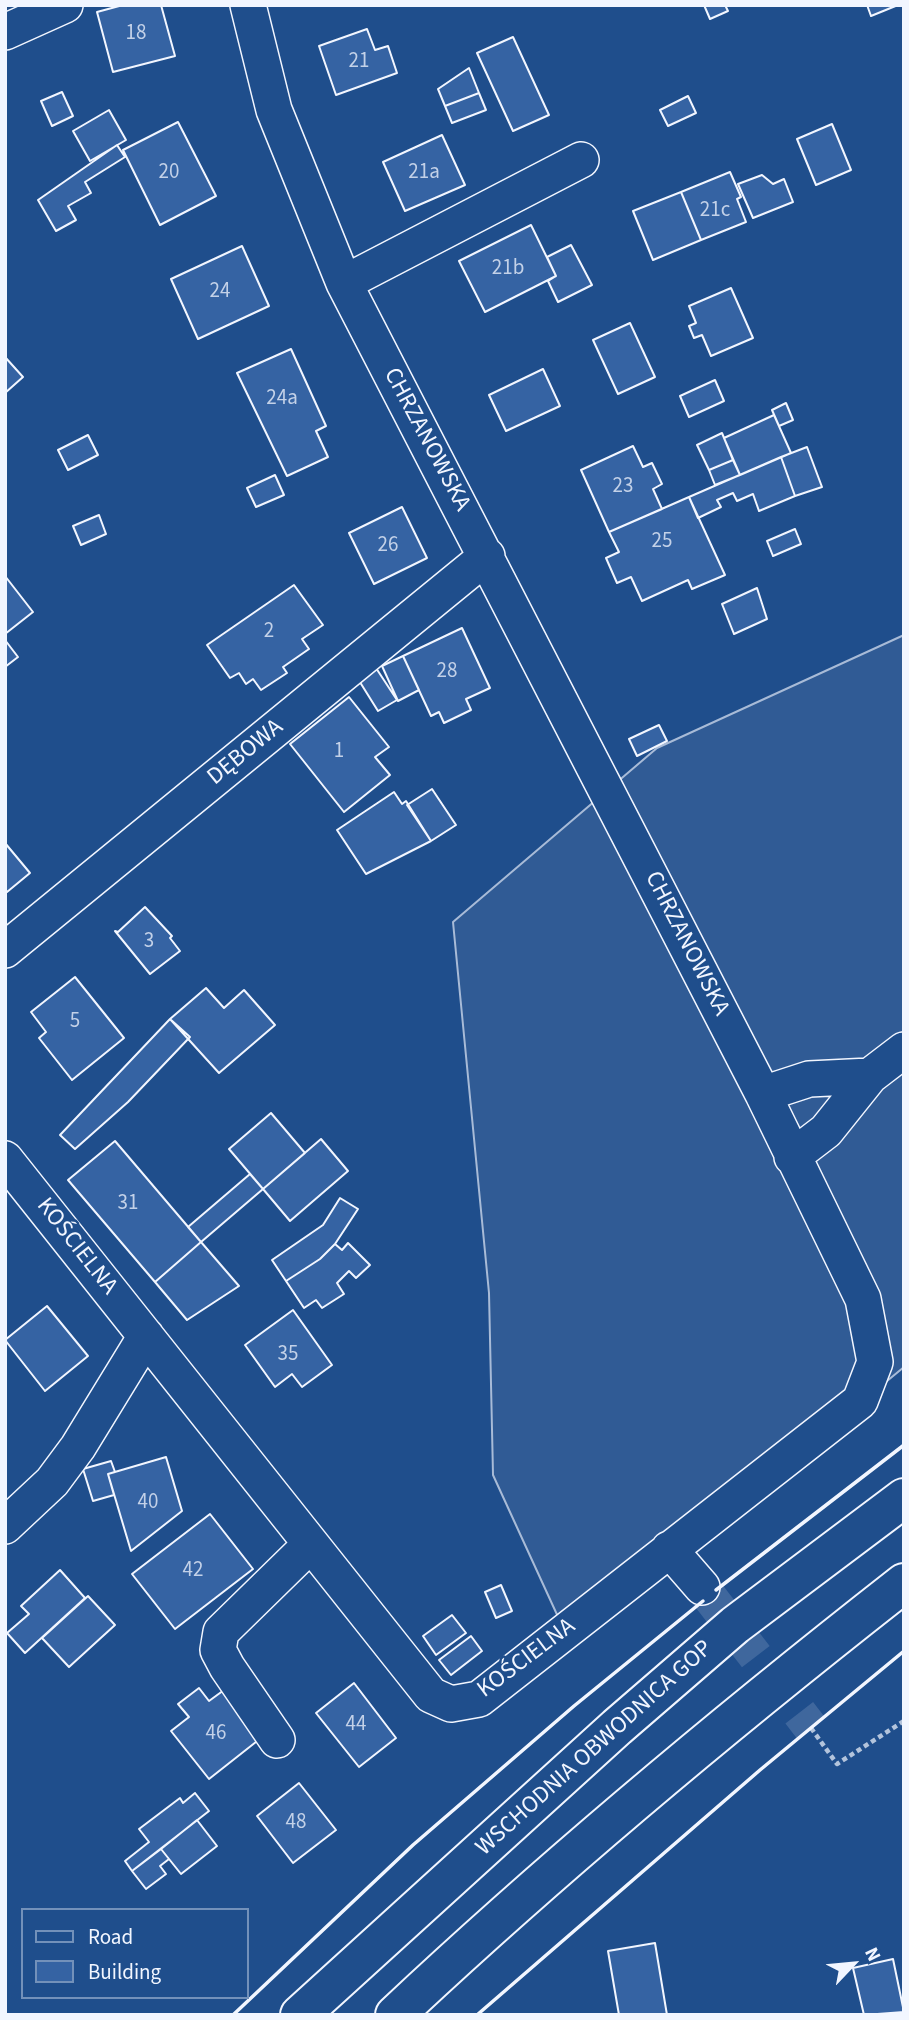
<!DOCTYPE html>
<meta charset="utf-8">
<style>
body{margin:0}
#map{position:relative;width:909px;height:2020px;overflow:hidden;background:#1f4e8c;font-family:"Source Sans 3",sans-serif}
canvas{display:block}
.frame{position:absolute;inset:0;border:7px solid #f2f6ff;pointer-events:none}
.legend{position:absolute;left:21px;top:1908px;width:228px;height:91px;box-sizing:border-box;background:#1f4e8c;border:2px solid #7391ba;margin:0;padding:9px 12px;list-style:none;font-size:21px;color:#f2f6ff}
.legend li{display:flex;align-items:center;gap:14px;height:35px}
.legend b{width:35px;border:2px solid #7391ba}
.north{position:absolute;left:818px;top:1929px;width:70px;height:70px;-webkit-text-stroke:5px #1f4e8c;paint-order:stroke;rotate:64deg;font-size:19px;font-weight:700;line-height:28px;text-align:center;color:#f2f6ff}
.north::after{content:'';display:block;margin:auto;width:24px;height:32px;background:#f2f6ff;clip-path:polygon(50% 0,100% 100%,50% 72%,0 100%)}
</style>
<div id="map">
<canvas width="909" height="2020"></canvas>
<div class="frame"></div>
<ul class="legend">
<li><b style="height:9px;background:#1f4e8c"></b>Road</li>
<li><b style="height:19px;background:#3563a3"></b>Building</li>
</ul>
<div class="north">N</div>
</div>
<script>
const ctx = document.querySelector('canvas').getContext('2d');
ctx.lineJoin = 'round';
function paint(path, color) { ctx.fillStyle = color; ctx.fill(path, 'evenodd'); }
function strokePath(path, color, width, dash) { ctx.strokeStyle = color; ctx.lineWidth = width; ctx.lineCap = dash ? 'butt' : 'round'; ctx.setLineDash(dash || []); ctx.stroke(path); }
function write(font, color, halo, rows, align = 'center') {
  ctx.font = font + ' "Source Sans 3",sans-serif'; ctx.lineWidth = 5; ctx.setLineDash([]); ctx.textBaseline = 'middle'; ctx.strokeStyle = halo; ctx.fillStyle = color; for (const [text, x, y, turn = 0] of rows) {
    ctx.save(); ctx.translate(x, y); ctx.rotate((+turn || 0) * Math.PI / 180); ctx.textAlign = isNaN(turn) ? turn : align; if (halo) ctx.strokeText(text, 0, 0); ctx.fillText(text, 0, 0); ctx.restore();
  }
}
const built = new Path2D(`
 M904,635V1367L570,1643L493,1475L489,1293L453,922L657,748Z`);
paint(built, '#305b95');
strokePath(built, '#a8bbd7', 2);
const building = new Path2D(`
 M123,5H161L175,56L113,72L97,12Z
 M704,5H725L728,11L710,19Z
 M867,5H898L871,16Z
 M367,29L375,50L388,46L397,73L336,95L319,46Z
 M513,37L549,115L513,131L477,53Z
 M469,68L479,93L445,106L438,89Z
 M62,92L73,116L52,126L41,101Z
 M479,93L486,110L452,123L445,106Z
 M688,96L696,113L668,126L660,110Z
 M109,110L126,140L90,161L73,131Z
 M178,122L216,196L160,225L123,150Z
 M832,124L851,170L816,185L797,139Z
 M442,135L465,185L405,211L383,162Z
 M117,145L125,157L85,182L91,193L68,206L76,220L56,231L38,200Z
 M730,172L741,197L737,199L746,222L701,240L681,192Z
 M762,175L773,184L784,179L793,202L753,218L738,184Z
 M681,192L701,240L653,260L633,211Z
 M531,225L556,276L485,312L459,261Z
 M571,245L592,285L558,302L548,281L556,276L547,257Z
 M242,246L269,306L198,339L171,279Z
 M731,288L753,338L711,356L702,335L694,338L689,326L696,323L689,306Z
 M630,323L655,377L618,394L593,340Z
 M291,349L326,426L316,431L328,457L287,476L237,373Z
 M5,357L23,377L5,393Z
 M543,369L560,406L506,431L489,395Z
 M715,380L724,401L689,417L680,396Z
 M786,403L793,420L779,426L772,410Z
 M774,415L791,453L740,475L724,438Z
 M722,433L733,460L709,470L697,445Z
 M88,435L98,455L68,470L58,450Z
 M633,446L643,467L652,463L662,484L653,489L662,509L609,532L581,470Z
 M807,447L822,487L795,496L781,457Z
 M781,457L795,496L759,511L753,494L737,501L733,493L717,500L721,507L698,518L689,497Z
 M733,460L740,475L715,485L709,470Z
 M275,475L284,495L256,507L247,488Z
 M689,497L725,575L692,589L688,580L642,601L631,577L617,583L606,558L619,552L609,532Z
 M402,507L427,558L374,584L349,533Z
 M99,515L106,534L81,545L73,526Z
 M795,529L801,544L773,556L767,541Z
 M5,576L33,612L5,634Z
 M294,585L323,625L302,639L309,649L283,667L287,673L261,690L253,679L246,684L239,673L230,678L207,645Z
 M757,588L767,619L734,634L722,604Z
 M462,628L490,688L466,699L471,710L444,723L439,712L431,716L403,656Z
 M5,640L18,657L5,667Z
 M403,656L419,690L398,701L382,666Z
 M376,668L397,700L378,711L358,679Z
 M349,697L389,747L375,757L390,775L344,812L290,744Z
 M659,725L667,741L637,756L629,739Z
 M432,789L456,825L431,841L407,805Z
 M394,792L402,804L406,801L431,841L366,874L337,830Z
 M5,843L30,873L7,892L5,889Z
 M145,907L172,936L170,938L180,951L150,974L115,931L118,932Z
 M75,977L124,1038L72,1080L39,1038L46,1032L31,1012Z
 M206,988L224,1008L244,990L275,1025L219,1073L170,1019Z
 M170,1019L190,1037L128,1102L75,1149L60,1135Z
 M271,1113L305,1153L263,1189L229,1149Z
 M321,1139L348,1171L290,1221L263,1189Z
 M115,1141L201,1242L155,1282L68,1180Z
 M250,1174L263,1189L201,1242L188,1227Z
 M340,1198L358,1209L335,1244L320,1259L286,1281L272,1260L323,1225Z
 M201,1242L239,1286L187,1320L155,1282Z
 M348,1243L370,1265L356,1278L349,1271L337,1283L344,1294L322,1308L316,1300L304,1308L286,1281L320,1259L335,1244L342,1250Z
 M47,1306L88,1356L45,1391L5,1340Z
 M293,1310L332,1365L302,1387L292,1374L275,1387L245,1345Z
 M166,1457L182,1511L131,1551L108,1474Z
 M111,1461L115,1472L108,1474L114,1495L93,1501L83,1469Z
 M210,1514L253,1569L175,1629L132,1574Z
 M60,1570L85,1598L25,1653L7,1633L29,1614L21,1606Z
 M501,1585L512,1611L496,1618L485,1592Z
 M88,1596L115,1625L69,1667L42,1638Z
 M452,1615L466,1633L436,1655L423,1636Z
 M471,1636L482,1651L451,1675L439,1660Z
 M354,1683L396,1738L359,1767L316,1713Z
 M199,1688L209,1701L224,1690L261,1738L209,1779L171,1731L189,1717L178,1704Z
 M299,1783L336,1830L293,1863L257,1816Z
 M195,1793L209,1811L132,1871L125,1861L149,1842L139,1829L180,1798L183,1803Z
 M197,1820L217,1846L181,1874L161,1849Z
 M161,1849L169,1859L160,1866L166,1874L146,1889L132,1871Z
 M655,1943L667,2015H619L608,1951Z
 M893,1959L904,2012L864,2015L853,1968Z`);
paint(building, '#3563a3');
strokePath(building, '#f2f6ff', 2);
strokePath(new Path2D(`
 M702,1587L811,1728`), '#3f679d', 35, [35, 18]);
const street = new Path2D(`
 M5,32L65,5
 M344,283L581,160
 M5,950L487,556
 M763,1094L809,1079L870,1076
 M792,1157L826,1131L870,1076L904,1050
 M5,1159L431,1695L451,1704L479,1699L860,1401L875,1362L863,1299L763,1094L344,283L274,110L248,5
 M5,1526L52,1482L78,1447L146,1336
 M669,1549L702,1587
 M277,1740L227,1667L218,1650L221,1632L311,1544`);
const highway = new Path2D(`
 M300,2015L617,1727L735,1625L904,1498
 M395,2015C557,1863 729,1720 904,1583`);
strokePath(street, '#f2f6ff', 38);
strokePath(highway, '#f2f6ff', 42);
strokePath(new Path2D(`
 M811,1728L837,1764L904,1721`), '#b3c4dc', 4.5, [5, 3.5]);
strokePath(street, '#1f4e8c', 35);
strokePath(highway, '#1f4e8c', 38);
strokePath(new Path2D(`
 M716,1590L904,1445
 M233,2015L413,1845L574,1706L703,1601
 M477,2015L760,1770L904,1651`), '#f2f6ff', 3.5);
write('21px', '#c3d1e8', null, [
 ["18",136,34],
 ["21",359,62],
 ["20",169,173],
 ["21a",424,173],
 ["21c",715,211],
 ["21b",508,269],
 ["24",220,292],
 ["24a",282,399],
 ["23",623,487],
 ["25",662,542],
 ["26",388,546],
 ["2",269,632],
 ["28",447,672],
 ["1",339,752],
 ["3",149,942],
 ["5",75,1022],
 ["31",128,1204],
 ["35",288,1355],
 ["40",148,1503],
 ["42",193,1571],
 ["44",356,1725],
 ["46",216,1734],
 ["48",296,1823]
]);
write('24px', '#f2f6ff', '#1f4e8c', [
 ["CHRZANOWSKA",426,440,62],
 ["DĘBOWA",246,753,-39],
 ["CHRZANOWSKA",686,944,63],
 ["KOŚCIELNA",76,1247,52],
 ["KOŚCIELNA",527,1659,-37],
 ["WSCHODNIA OBWODNICA GOP",595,1749,-42]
]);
</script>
